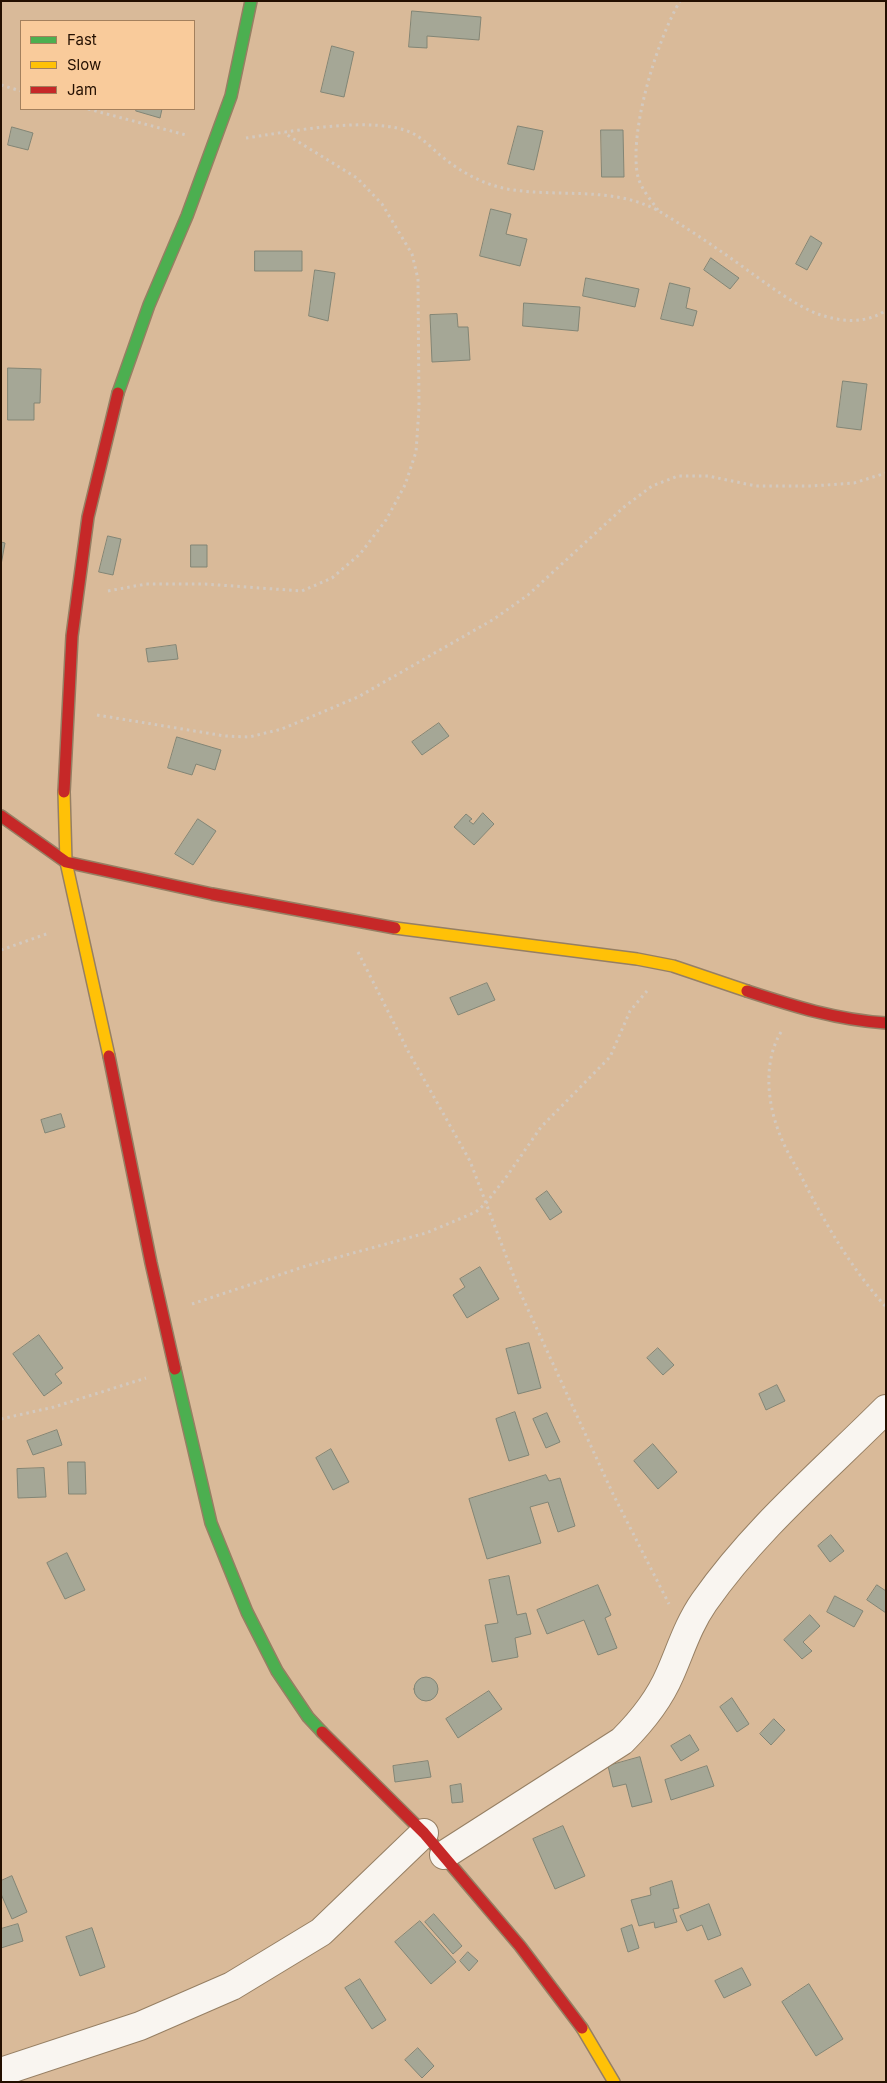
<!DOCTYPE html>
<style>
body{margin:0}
#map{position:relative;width:887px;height:2083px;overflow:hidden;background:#d9ba99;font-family:Inter,sans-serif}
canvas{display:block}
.frame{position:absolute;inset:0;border:2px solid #230f00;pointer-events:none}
.legend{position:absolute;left:20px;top:20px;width:175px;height:90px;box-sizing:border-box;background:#f9cb9b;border:1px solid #a3805d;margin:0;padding:6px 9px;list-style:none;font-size:15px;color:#230f00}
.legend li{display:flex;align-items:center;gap:10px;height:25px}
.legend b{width:25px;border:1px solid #a3805d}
</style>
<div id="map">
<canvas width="887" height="2083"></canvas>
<div class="frame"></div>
<ul class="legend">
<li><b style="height:6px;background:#4caf50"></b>Fast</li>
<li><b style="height:6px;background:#ffc107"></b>Slow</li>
<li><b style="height:6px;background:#c62828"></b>Jam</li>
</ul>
</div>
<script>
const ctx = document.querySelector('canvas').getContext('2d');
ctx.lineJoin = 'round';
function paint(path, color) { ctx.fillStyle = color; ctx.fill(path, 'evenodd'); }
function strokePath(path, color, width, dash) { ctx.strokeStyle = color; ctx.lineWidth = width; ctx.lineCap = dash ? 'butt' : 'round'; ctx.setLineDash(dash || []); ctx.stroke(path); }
const building = new Path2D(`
 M412,11L481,17L479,40L427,36V48L409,47Z
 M332,46L354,52L344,97L321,92Z
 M137,109H162L160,118L136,111Z
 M518,126L543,131L534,170L508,164Z
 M12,127L33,133L28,150L8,145Z
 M601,130H623L624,177H602Z
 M491,209L511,214L506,234L527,239L520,266L480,256Z
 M811,236L822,243L807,270L796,264Z
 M255,251H302V271H255Z
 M711,258L739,278L730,289L704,270Z
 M315,270L335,273L328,321L309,316Z
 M586,278L639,289L635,307L583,296Z
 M670,283L690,288L686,308L697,311L693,326L661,319Z
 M524,303L580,307L578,331L523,326Z
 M457,314L458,327H468L470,360L432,362L430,315Z
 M8,368L41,369L40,403H34V420H8Z
 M843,381L867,384L861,430L837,427Z
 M108,536L121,539L113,575L99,572Z
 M1,542L5,543L1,565Z
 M191,545H207V567H191Z
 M176,645L178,659L148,662L146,649Z
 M439,723L449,736L422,755L412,742Z
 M177,737L221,750L215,770L196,764L192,775L168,768Z
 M483,813L494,824L474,845L454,827L466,814L472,819L469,821L473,824Z
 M198,819L216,831L193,865L175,854Z
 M487,983L495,1000L458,1015L450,998Z
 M61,1114L65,1127L45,1133L41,1120Z
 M547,1191L562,1212L550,1220L536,1199Z
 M480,1267L499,1299L467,1318L453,1295L465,1287L460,1279Z
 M39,1335L63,1368L55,1374L62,1383L44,1396L13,1354Z
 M529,1343L541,1388L518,1394L506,1349Z
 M658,1348L674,1365L663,1375L647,1358Z
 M777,1385L785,1401L766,1410L759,1394Z
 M515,1412L529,1455L509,1461L496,1419Z
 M547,1413L560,1442L546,1448L533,1419Z
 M57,1430L62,1445L33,1455L27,1441Z
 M653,1444L677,1472L658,1489L634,1461Z
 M331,1449L349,1482L333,1490L316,1458Z
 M68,1462H85L86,1494H69Z
 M44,1468L46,1497L18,1498L17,1469Z
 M546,1475L549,1481L560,1478L575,1526L558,1532L548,1502L530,1507L541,1543L487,1559L469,1499Z
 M831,1535L844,1551L830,1562L818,1546Z
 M67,1553L85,1590L65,1599L47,1563Z
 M509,1576L517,1615L526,1613L531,1634L515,1638L518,1657L492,1662L485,1625L498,1623L489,1580Z
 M598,1585L611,1615L605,1618L617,1648L598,1655L584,1620L547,1634L537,1610Z
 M877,1585L886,1591V1613L867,1600Z
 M835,1596L863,1611L854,1627L827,1612Z
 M810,1615L820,1626L803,1642L812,1651L802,1659L784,1640Z
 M414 1689a12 12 0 1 1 24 0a12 12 0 1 1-24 0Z
 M489,1691L502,1709L458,1738L446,1719Z
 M732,1698L749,1724L737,1732L720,1707Z
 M774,1719L785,1730L771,1745L760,1734Z
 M690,1735L699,1750L681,1761L671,1746Z
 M640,1757L652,1802L632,1807L626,1784L613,1787L608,1766Z
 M428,1761L431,1777L395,1782L393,1766Z
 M707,1766L714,1786L671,1800L665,1780Z
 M461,1784L463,1802L452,1803L450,1786Z
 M563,1826L585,1876L555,1889L533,1839Z
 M12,1876L27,1912L12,1919L1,1894V1881Z
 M672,1881L679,1908L673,1909L677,1922L655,1928L654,1922L639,1926L631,1900L651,1895L650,1888Z
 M709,1904L721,1935L708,1940L702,1925L687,1931L680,1916Z
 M434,1914L462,1946L453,1954L425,1922Z
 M420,1921L456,1962L431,1984L395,1942Z
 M18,1924L23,1941L1,1948V1929Z
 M632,1925L639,1948L628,1952L621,1929Z
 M92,1928L105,1967L80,1976L66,1937Z
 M468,1952L478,1961L469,1971L460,1961Z
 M742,1968L751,1985L724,1998L715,1981Z
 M360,1979L386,2020L372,2029L345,1988Z
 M809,1984L843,2039L816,2056L782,2002Z
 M418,2048L434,2066L422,2078L405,2060Z`);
paint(building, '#a5a796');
strokePath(building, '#828575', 1);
const street = new Path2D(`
 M444,1855L622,1741C642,1721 659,1700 670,1674C681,1649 688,1625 704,1602C755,1529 823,1472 886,1409
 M1,2072L140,2026L232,1986L321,1932L424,1833`);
const fast = new Path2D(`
 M118,393L149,305L187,216L231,96L251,1
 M175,1369L211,1523L247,1612L277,1671L308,1717L322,1732`);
const slow = new Path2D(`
 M64,792L66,862L109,1056
 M395,928L637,959L673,966L747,991
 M582,2028L614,2082`);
const jam = new Path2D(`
 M64,792L72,636L88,517L118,393
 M1,816L66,862L212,894L395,928
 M747,991C793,1006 837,1020 886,1023
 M109,1056L151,1263L175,1369
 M322,1732L424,1833L520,1946L582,2028`);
strokePath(street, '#967f63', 30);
strokePath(fast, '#967f63', 14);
strokePath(slow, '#967f63', 14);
strokePath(jam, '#967f63', 14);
strokePath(new Path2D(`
 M1,85L21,91
 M88,109L186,135
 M246,138C289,132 376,114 414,134C423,139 432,148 440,155C459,171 482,184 507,189C558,198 616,185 662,213C692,231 721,251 750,272C770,286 797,307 821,315C842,322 867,324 886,310
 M658,210C651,200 641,189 638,177C628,133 657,40 680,1
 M108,591L146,584H205L302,591L332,578L360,554L386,520L405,485L416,452L419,408L418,279L412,254L382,204L357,178L284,133
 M97,715L225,736L249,737L282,729L358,697L494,619L528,595L624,507L652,486L678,476H708L756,486H812L854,483L886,473
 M1,950L49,933
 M358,952L408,1051L470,1161L519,1290L613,1494L669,1604
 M781,1032C763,1062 767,1103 780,1135C785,1148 792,1160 799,1172C823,1220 850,1267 886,1307
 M192,1304L306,1266L426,1233L476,1212L486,1203L507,1176L541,1127L610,1057L630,1011L647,991
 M1,1419L54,1407L146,1378`), '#d3c9bf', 3, [2.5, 4]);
strokePath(street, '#f9f5f0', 28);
strokePath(fast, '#4caf50', 11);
strokePath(slow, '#ffc107', 11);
strokePath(jam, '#c62828', 11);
</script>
